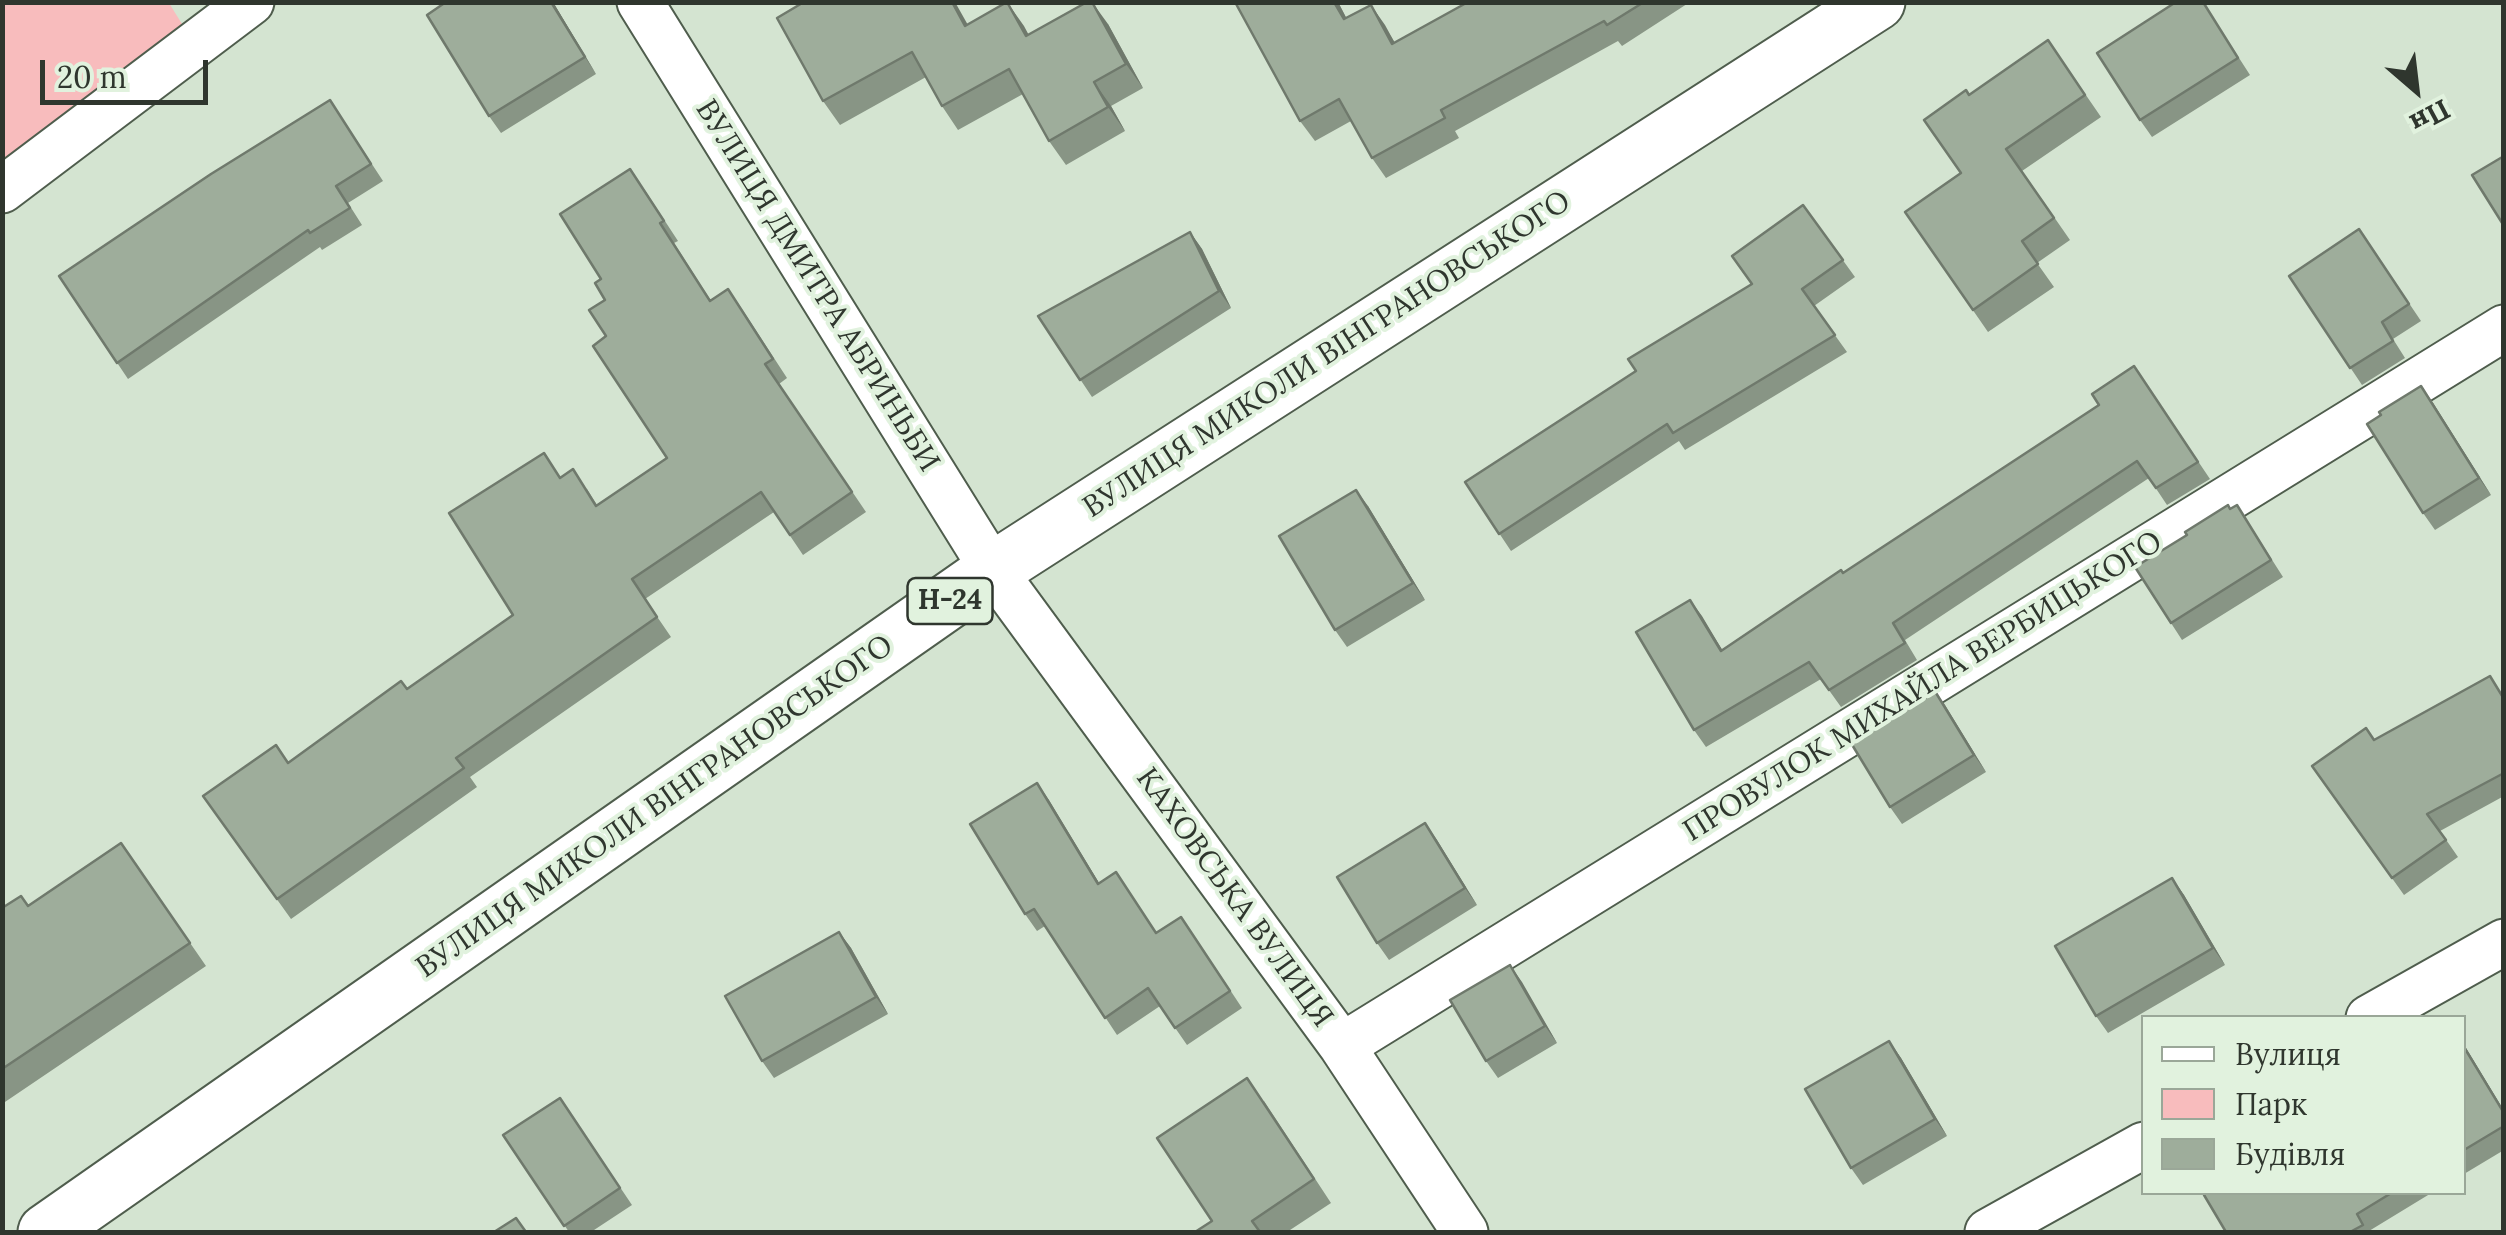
<!DOCTYPE html>
<meta charset="utf-8">
<style>
body{margin:0}
#map{position:relative;width:2506px;height:1235px;overflow:hidden;background:#d4e4d1;font-family:Lora,serif}
canvas{display:block}
.frame{position:absolute;inset:0;border:5px solid #2f362e;pointer-events:none}
.legend{position:absolute;left:2141px;top:1015px;width:325px;height:180px;box-sizing:border-box;background:#e1f2de;border:2px solid #9aa798;margin:0;padding:12px 18px;list-style:none;font-size:30px;color:#2f362e}
.legend li{display:flex;align-items:center;gap:20px;height:50px}
.legend b{width:50px;border:2px solid #9aa798}
.north{position:absolute;left:2366px;top:40px;width:100px;height:100px;-webkit-text-stroke:8px #e1f2de;paint-order:stroke;rotate:152deg;font-size:28px;font-weight:700;line-height:40px;text-align:center;color:#2f362e}
.north::after{content:'';display:block;margin:auto;width:35px;height:45px;background:#2f362e;clip-path:polygon(50% 0,100% 100%,50% 72%,0 100%)}
.scale{position:absolute;left:40px;top:60px;width:168px;height:45px;box-sizing:border-box;border:5px solid #2f362e;border-top:0;padding-left:12px;font-size:30px;line-height:35px;white-space:nowrap;color:#2f362e;-webkit-text-stroke:8px #e1f2de;paint-order:stroke}
</style>
<div id="map">
<canvas width="2506" height="1235"></canvas>
<div class="frame"></div>
<ul class="legend">
<li><b style="height:12px;background:#fff"></b>Вулиця</li>
<li><b style="height:28px;background:#f8bcbd"></b>Парк</li>
<li><b style="height:28px;background:#9ead9b"></b>Будівля</li>
</ul>
<div class="north">Пн</div>
<div class="scale">20 m</div>
</div>
<script>
const ctx = document.querySelector('canvas').getContext('2d');
ctx.lineJoin = 'round';
function paint(path, color) { ctx.fillStyle = color; ctx.fill(path, 'evenodd'); }
function strokePath(path, color, width, dash) { ctx.strokeStyle = color; ctx.lineWidth = width; ctx.lineCap = dash ? 'butt' : 'round'; ctx.setLineDash(dash || []); ctx.stroke(path); }
function write(font, color, halo, rows, align = 'center') {
  ctx.font = font + ' Lora,serif'; ctx.lineWidth = 8; ctx.setLineDash([]); ctx.textBaseline = 'middle'; ctx.strokeStyle = halo; ctx.fillStyle = color; for (const [text, x, y, turn = 0] of rows) {
    ctx.save(); ctx.translate(x, y); ctx.rotate((+turn || 0) * Math.PI / 180); ctx.textAlign = isNaN(turn) ? turn : align; if (halo) ctx.strokeText(text, 0, 0); ctx.fillText(text, 0, 0); ctx.restore();
  }
}
paint(new Path2D(`
 M3,3H169L187,32L3,172Z`), '#f8bcbd');
const street = new Path2D(`
 M640,2L993,570L1342,1046L1465,1232
 M2,190L251,2
 M2369,1018L2504,942
 M1342,1046L2504,328
 M1988,1232L2144,1145`);
const primary = new Path2D(`
 M46,1232L993,570L1877,2`);
strokePath(street, '#4f5d4d', 49);
strokePath(primary, '#4f5d4d', 59);
strokePath(street, '#fff', 45);
strokePath(primary, '#fff', 55);
paint(new Path2D(`
 M553,2L596,74L501,133L489,116Z
 M1007,2L1028,34L1108,24L1143,88L1111,106L1125,131L1066,165L1049,141L1023,94L958,130L942,106L926,77L840,125L823,101L777,18L968,24Z
 M1235,2H1338L1346,18L1371,5L1395,43L1468,2H1690L1622,46L1618,41L1455,131L1459,138L1386,178L1372,158L1351,121L1315,141L1300,121Z
 M2203,2L2250,75L2152,137L2140,120Z
 M2048,40L2101,117L2022,171L2070,240L2037,263L2054,287L1988,332L1905,212L1961,173L1969,95Z
 M330,100L383,181L348,203L362,225L322,250L320,247L128,379L59,276Z
 M644,189L678,241L674,243L711,301L728,289L742,309L787,378L779,384L866,512L803,555L774,512L645,599L671,637L470,777L477,787L291,919L203,796L288,763L407,689L513,615L561,478L587,489L597,505L667,458L606,336L605,300L601,279Z
 M1803,205L1855,277L1814,306L1847,352L1685,450L1679,441L1511,551L1465,482L1636,371L1752,284Z
 M2359,229L2421,321L2393,339L2405,358L2362,385L2289,276Z
 M1190,232L1202,249L1231,308L1092,397L1038,316Z
 M2134,366L2210,479L2167,505L2149,478L1905,640L1917,660L1841,707L1821,679L1706,747L1694,730L1690,600L1723,651L2099,405Z
 M2433,403L2491,495L2435,530L2423,513Z
 M2237,505L2283,577L2182,640L2171,623L2230,509Z
 M1368,506L1425,600L1347,647L1335,630Z
 M1933,688L1986,772L1902,824L1890,807Z
 M2504,695V796L2440,831L2458,857L2404,895L2312,766L2374,740Z
 M1037,783L1099,883L1157,933L1193,934L1242,1008L1187,1045L1160,1006L1117,1035L1045,926L1037,931L1025,914Z
 M1425,823L1477,905L1389,960L1377,943Z
 M121,843L206,966L2,1104V908L28,906Z
 M2172,878L2184,895L2225,965L2108,1033L2096,1016Z
 M839,932L851,948L888,1014L774,1078L762,1061Z
 M1510,965L1557,1043L1498,1078L1486,1061Z
 M1889,1041L1901,1058L1947,1136L1863,1185L1851,1168Z
 M2464,1045L2504,1111V1150L2464,1174Z
 M560,1098L632,1205L591,1232H569L503,1135Z
 M1264,1101L1331,1203L1287,1232H1195L1212,1221Z
 M2208,1192H2433L2369,1231L2370,1232H2226Z`), '#889585');
paint(new Path2D(`
 M551,2H553L596,74L585,57Z
 M952,2H955L982,50L965,26Z
 M1007,2L1024,26L1042,60L1026,36Z
 M1092,2L1108,24L1143,88L1126,64Z
 M1334,2H1338L1358,40L1344,19Z
 M1371,5L1385,25L1407,65L1392,44Z
 M1094,82L1111,106L1125,131L1108,107Z
 M1190,232L1202,249L1231,308L1219,291Z
 M2421,386L2433,403L2491,495L2479,478Z
 M1356,490L1368,506L1425,600L1413,583Z
 M1690,600L1702,616L1733,668L1721,651Z
 M1933,688L1945,705L1986,772L1974,755Z
 M1037,783L1049,800L1110,901L1098,884Z
 M1425,823L1437,840L1477,905L1465,888Z
 M2172,878L2184,895L2225,965L2213,948Z
 M839,932L851,948L888,1014L876,997Z
 M1510,965L1522,982L1557,1043L1545,1026Z
 M1889,1041L1901,1058L1947,1136L1935,1119Z
 M2464,1045L2504,1111V1113L2464,1047Z`), '#6f796c');
const building = new Path2D(`
 M446,2H551L585,57L489,116L427,15Z
 M804,2H952L965,26L1007,2L1026,36L1087,2H1092L1126,64L1094,82L1108,107L1049,141L1009,69L942,106L912,52L823,101L777,18Z
 M1235,2H1334L1344,19L1371,5L1392,44L1468,2H1644L1607,25L1604,21L1441,110L1445,118L1372,158L1339,99L1300,121Z
 M2176,2H2203L2238,58L2140,120L2097,53Z
 M2048,40L2085,95L2006,149L2054,218L2022,241L2038,264L1973,310L1905,212L1961,173L1924,120L1966,90L1969,95Z
 M330,100L371,164L336,186L350,208L310,233L308,230L117,363L59,276L211,174Z
 M2504,156V226L2472,175Z
 M630,169L664,221L660,223L710,301L728,289L773,359L765,364L852,492L790,535L761,492L632,579L657,617L456,758L464,768L277,899L203,796L276,745L288,763L401,681L407,689L513,615L449,513L544,453L560,478L573,469L596,506L667,458L593,346L606,336L589,310L605,300L595,283L601,279L560,214Z
 M1803,205L1843,260L1802,289L1835,335L1673,433L1667,424L1499,534L1465,482L1636,371L1628,359L1752,284L1732,256Z
 M2359,229L2409,304L2382,322L2393,341L2350,368L2289,276Z
 M1190,232L1219,291L1080,380L1038,316Z
 M2134,366L2198,462L2156,488L2137,461L1893,623L1905,643L1829,690L1809,662L1694,730L1636,632L1690,600L1721,651L1841,570L1843,573L2099,405L2092,394Z
 M2421,386L2479,478L2423,513L2367,424L2381,415L2379,412Z
 M1356,490L1413,583L1335,630L1279,536Z
 M2228,505L2230,509L2237,505L2271,560L2171,623L2135,567L2187,535L2185,532Z
 M2490,676L2504,699V773L2427,814L2446,840L2392,878L2312,766L2366,728L2374,740Z
 M1933,688L1974,755L1890,807L1851,743L1861,737L1858,734Z
 M1037,783L1098,884L1116,872L1156,933L1181,917L1230,991L1175,1028L1148,988L1105,1018L1034,909L1025,914L970,824Z
 M1425,823L1465,888L1377,943L1337,877Z
 M121,843L190,943L2,1069V908L21,896L28,906Z
 M2172,878L2213,948L2096,1016L2055,946Z
 M839,932L876,997L762,1061L725,996Z
 M1510,965L1545,1026L1486,1061L1450,1000Z
 M1889,1041L1935,1119L1851,1168L1805,1089Z
 M2464,1047L2504,1113V1126L2464,1150Z
 M1247,1078L1314,1179L1252,1221L1260,1232H1195L1212,1221L1157,1138Z
 M560,1098L620,1188L564,1226L503,1135Z
 M2208,1192H2393L2357,1214L2363,1225L2350,1232H2226L2204,1195Z
 M516,1218L526,1232H494Z`);
paint(building, '#9ead9b');
strokePath(building, '#6f796c', 2.5);
for (const [x, y, w] of [
 [950,601,85]
]) { const box = new Path2D(); box.roundRect(x - w / 2, y - 23, w, 46, 8); ctx.fillStyle = '#e1f2de'; ctx.fill(box); strokePath(box, '#2f362e', 2.5); }
write('bold 28px', '#2f362e', null, [
 ["Н-24",950,601]
]);
write('30px', '#2f362e', '#e1f2de', [
 ["ВУЛИЦЯ ДМИТРА АБРИНЬБИ",817,286,58],
 ["ВУЛИЦЯ МИКОЛИ ВІНГРАНОВСЬКОГО",1327,355,-33],
 ["ПРОВУЛОК МИХАЙЛА ВЕРБИЦЬКОГО",1923,687,-32],
 ["ВУЛИЦЯ МИКОЛИ ВІНГРАНОВСЬКОГО",655,807,-35],
 ["КАХОВСЬКА ВУЛИЦЯ",1234,898,54]
]);
</script>
